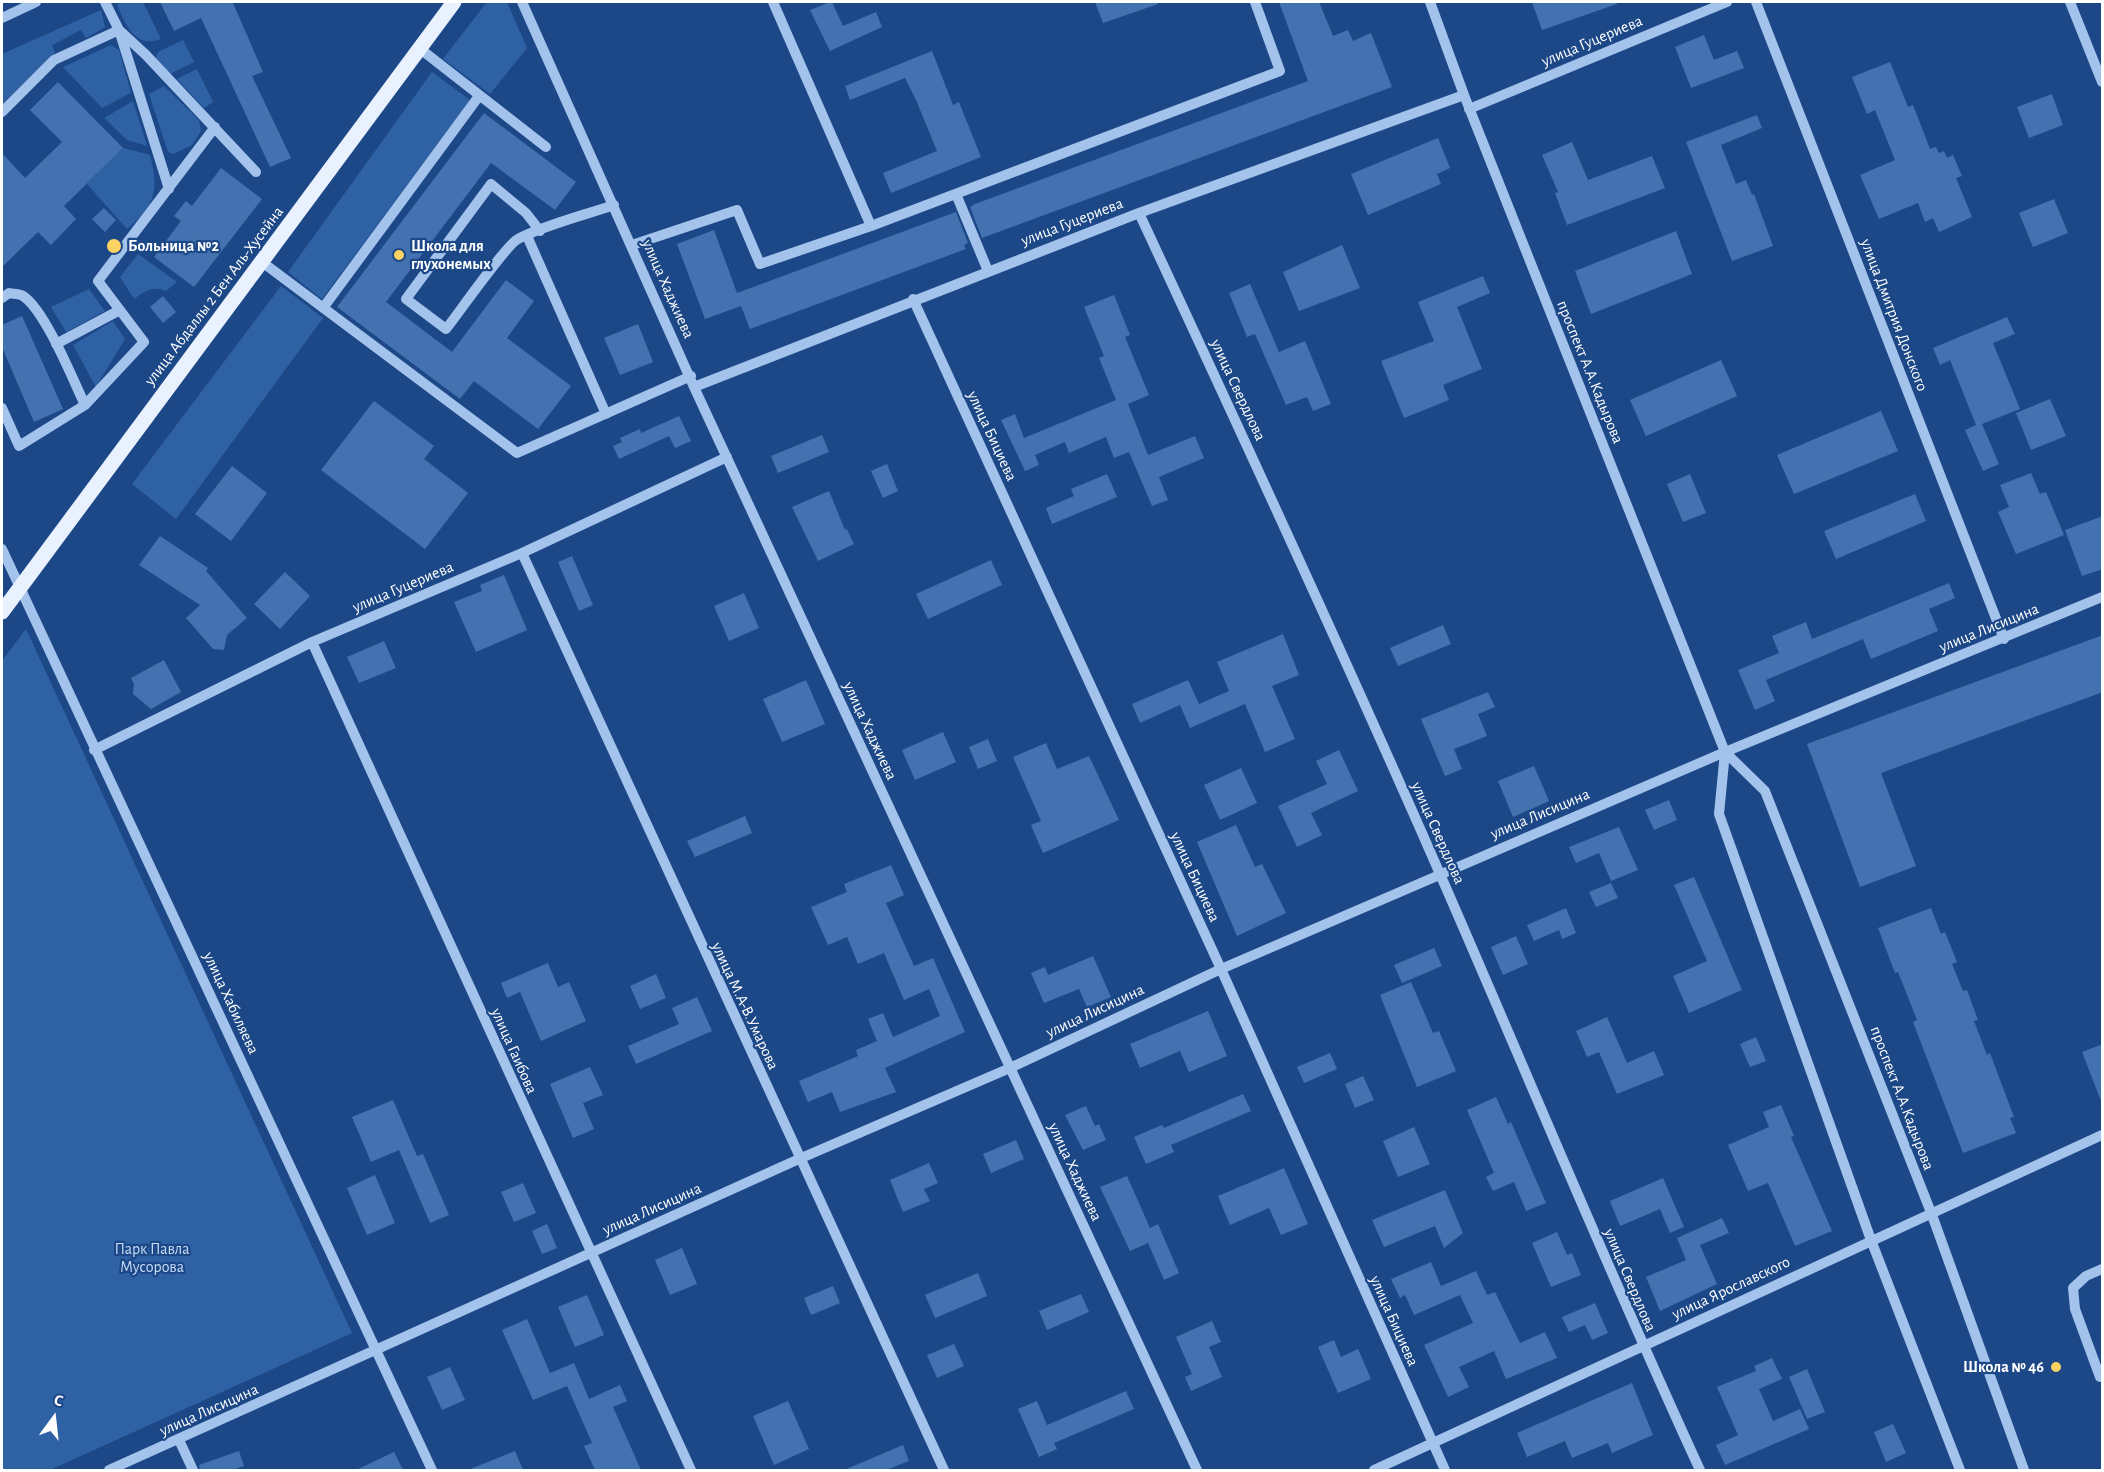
<!DOCTYPE html>
<meta charset="utf-8">
<style>
body{margin:0}
#map{position:relative;width:2104px;height:1472px;overflow:hidden;background:#1c4887;font-family:"Alegreya Sans",sans-serif}
canvas{display:block}
.frame{position:absolute;inset:0;border:3px solid #fff;pointer-events:none}
.north{position:absolute;left:24px;top:1388px;width:60px;height:60px;-webkit-text-stroke:4px #1c4887;paint-order:stroke;rotate:15deg;font-size:16px;font-weight:700;line-height:24px;text-align:center;color:#fff}
.north::after{content:'';display:block;margin:auto;width:21px;height:27px;background:#fff;clip-path:polygon(50% 0,100% 100%,50% 72%,0 100%)}
</style>
<div id="map">
<canvas width="2104" height="1472"></canvas>
<div class="frame"></div>
<div class="north">С</div>
</div>
<script>
const ctx = document.querySelector('canvas').getContext('2d');
ctx.lineJoin = 'round';
function paint(path, color) { ctx.fillStyle = color; ctx.fill(path, 'evenodd'); }
function strokePath(path, color, width, dash) { ctx.strokeStyle = color; ctx.lineWidth = width; ctx.lineCap = dash ? 'butt' : 'round'; ctx.setLineDash(dash || []); ctx.stroke(path); }
function write(font, color, halo, rows, align = 'center') {
  ctx.font = font + ' "Alegreya Sans",sans-serif'; ctx.lineWidth = 4.5; ctx.setLineDash([]); ctx.textBaseline = 'middle'; ctx.strokeStyle = halo; ctx.fillStyle = color; for (const [text, x, y, turn = 0] of rows) {
    ctx.save(); ctx.translate(x, y); ctx.rotate((+turn || 0) * Math.PI / 180); ctx.textAlign = isNaN(turn) ? turn : align; if (halo) ctx.strokeText(text, 0, 0); ctx.fillText(text, 0, 0); ctx.restore();
  }
}
paint(new Path2D(`
 M124,2H143L161,39C135,49 126,25 117,5Z
 M487,2H507L527,48L490,94L443,59Z
 M101,10L105,27L86,38L81,30L52,45L55,53L2,104V54Z
 M183,40L194,62L170,74L156,58L158,52Z
 M111,45L119,50L131,93L102,108L63,67Z
 M197,69L213,102L204,108L177,79Z
 M432,72L470,100L322,299L288,272Z
 M164,86L199,120L201,131L192,145L173,154L168,152L149,94Z
 M133,101L147,146L127,140L104,118Z
 M123,148L150,155C159,189 156,206 127,229L87,184Z
 M138,254L177,282L166,291C153,286 146,290 134,299L120,277Z
 M281,286L323,318L176,519L132,484Z
 M89,289L105,311L66,332L51,307Z
 M113,321L125,339L96,387L73,345Z
 M26,629L352,1333L50,1470H2V661Z`), '#2f62a5');
paint(new Path2D(`
 M160,2H236L233,3L263,72L252,76L291,158L270,167L201,18L174,31Z
 M830,2H832L843,26L876,12L882,27L830,51L810,10Z
 M1095,2H1157L1158,4L1103,23Z
 M1279,2H1319L1333,36L1348,30L1353,41L1371,33L1392,87L982,238L970,207L975,204L1308,81Z
 M1532,2H1616L1617,4L1542,30Z
 M1704,35L1714,60L1737,51L1744,68L1691,88L1675,47Z
 M932,51L953,105L959,102L981,157L891,193L883,173L937,151L916,100L905,78L850,100L845,86Z
 M1890,62L1908,107L1913,105L1930,149L1936,147L1939,153L1944,151L1947,158L1953,155L1962,176L1956,178L1972,217L1939,232L1933,218L1925,222L1918,203L1879,219L1860,175L1895,160L1875,110L1867,114L1852,77Z
 M58,82L123,148L64,206L76,219L51,245L38,232L2,267V153L25,178L62,142L30,110Z
 M2052,94L2063,125L2029,138L2017,107Z
 M484,113L576,182L555,210L491,163L386,302L452,352L506,280L534,301L507,338L571,386L538,429L474,381L460,399L337,307Z
 M1757,115L1762,128L1721,145L1736,184L1746,180L1752,195L1754,194L1773,246L1732,261L1686,142Z
 M1438,138L1450,168L1437,174L1441,184L1368,215L1351,174Z
 M1572,142L1588,180L1652,156L1665,188L1567,225L1555,193L1558,192L1542,155Z
 M221,168L262,199L194,287L154,257L181,221L174,216L186,201L192,206Z
 M2054,199L2068,233L2033,247L2019,213Z
 M104,208L116,220L105,232L92,219Z
 M956,212L968,243L964,245L966,249L750,329L741,306L705,319L677,244L714,230L737,293Z
 M1676,231L1692,274L1591,314L1575,271Z
 M1342,245L1360,288L1299,311L1283,272Z
 M1483,276L1490,293L1457,307L1482,369L1443,385L1449,400L1404,418L1381,361L1434,341L1418,302Z
 M1250,284L1279,352L1305,341L1331,404L1313,411L1307,397L1286,405L1255,334L1247,337L1229,293Z
 M1114,295L1130,335L1125,337L1149,395L1128,404L1148,455L1195,436L1204,458L1159,477L1168,500L1152,506L1129,452L1114,458L1106,437L1069,453L1065,442L1035,455L1039,465L1025,471L1001,420L1015,414L1024,438L1116,400L1099,358L1104,356L1084,307Z
 M163,296L176,312L163,323L150,307Z
 M22,316L63,409L34,422L2,347V325Z
 M2007,317L2015,334L1993,343L2020,409L1982,424L1999,464L1983,471L1965,430L1976,425L1950,360L1940,365L1933,348Z
 M638,324L653,362L620,375L604,338Z
 M1721,360L1737,396L1646,436L1630,400Z
 M2050,399L2066,436L2031,450L2016,413Z
 M374,401L434,446L424,459L468,493L425,549L321,470Z
 M1881,411L1898,451L1794,494L1777,455Z
 M679,416L691,441L675,448L669,436L619,459L613,446L622,442L620,438L640,429L641,433Z
 M822,435L829,452L778,473L771,456Z
 M887,464L898,491L883,498L871,471Z
 M232,466L267,493L231,541L195,514Z
 M2031,473L2040,494L2046,492L2064,535L2016,554L1998,512L2009,507L2000,485Z
 M1107,474L1117,497L1052,524L1046,508L1074,496L1071,489Z
 M1690,474L1706,513L1683,522L1667,484Z
 M829,491L845,530L847,529L854,544L818,561L792,507Z
 M1915,494L1926,521L1836,559L1824,531Z
 M2103,516V569L2082,576L2065,530Z
 M160,536L208,568L206,571L247,618L227,635L224,650L213,649L186,618L200,605L139,565Z
 M572,556L593,605L579,611L558,562Z
 M991,560L1002,585L928,619L916,594Z
 M285,572L310,596L280,629L254,604Z
 M504,575L527,630L476,652L454,602L482,591L480,585Z
 M1949,583L1955,598L1929,609L1938,631L1871,659L1863,639L1766,680L1775,701L1755,710L1738,670L1779,653L1772,636L1806,622L1812,639Z
 M744,593L759,628L729,641L714,606Z
 M1443,625L1451,644L1398,666L1390,648Z
 M1283,634L1299,675L1272,686L1295,739L1265,752L1245,704L1190,728L1180,705L1140,723L1132,704L1188,680L1199,704L1229,691L1217,662Z
 M2103,635V692L1881,773L1916,866L1860,887L1807,744Z
 M384,641L396,668L359,683L347,657Z
 M164,660L181,692L151,709L133,694L134,684L131,678Z
 M806,680L825,724L782,742L763,699Z
 M1488,692L1495,707L1478,714L1487,736L1454,749L1462,769L1445,776L1421,719Z
 M943,732L956,762L915,780L902,750Z
 M988,739L997,761L978,769L969,747Z
 M1046,743L1057,769L1089,756L1119,820L1043,853L1031,825L1041,821L1013,757Z
 M1339,750L1358,791L1311,813L1322,835L1297,847L1278,806L1327,784L1316,761Z
 M1534,766L1549,801L1513,817L1498,781Z
 M1241,768L1257,803L1220,820L1204,785Z
 M1669,800L1677,820L1654,830L1645,810Z
 M745,816L752,833L695,857L687,841Z
 M1236,825L1255,867L1262,864L1286,913L1237,936L1197,842Z
 M1619,827L1638,870L1611,881L1599,853L1576,863L1569,847Z
 M891,865L904,895L886,903L914,966L933,958L965,1032L885,1068L896,1092L840,1112L832,1092L808,1102L799,1081L858,1056L856,1050L877,1041L868,1019L883,1013L893,1037L940,1016L929,989L904,1000L884,953L858,964L847,937L828,945L811,907L847,892L844,884Z
 M1694,877L1742,990L1689,1013L1673,976L1707,961L1674,885Z
 M1611,883L1618,898L1596,907L1589,892Z
 M1566,908L1576,933L1562,939L1559,930L1534,941L1527,925Z
 M1931,908L1941,934L1945,932L1957,962L1952,964L1963,991L1967,990L1978,1020L1974,1021L1987,1055L1990,1053L2014,1117L2010,1118L2016,1133L1963,1153L1913,1022L1917,1020L1898,972L1895,973L1878,928Z
 M1516,936L1528,964L1503,975L1491,947Z
 M1434,948L1442,966L1402,983L1394,965Z
 M1093,956L1111,997L1087,1007L1079,989L1044,1003L1031,973L1045,967L1048,975Z
 M548,963L558,987L569,982L586,1021L541,1041L520,992L507,998L501,983Z
 M656,974L666,998L640,1009L630,986Z
 M1411,982L1433,1033L1439,1031L1456,1071L1417,1087L1380,995Z
 M697,997L712,1031L636,1064L628,1046L679,1024L672,1008Z
 M1208,1011L1227,1056L1189,1072L1180,1051L1140,1068L1130,1044Z
 M1607,1017L1627,1063L1654,1051L1664,1075L1617,1094L1599,1052L1587,1057L1576,1031Z
 M1756,1037L1766,1061L1750,1067L1740,1044Z
 M2103,1044V1101H2101L2082,1052Z
 M1330,1053L1337,1069L1304,1083L1297,1067Z
 M590,1067L603,1095L583,1103L594,1129L573,1138L550,1084Z
 M1363,1076L1374,1100L1355,1108L1345,1084Z
 M1243,1094L1251,1111L1171,1145L1174,1152L1146,1164L1134,1137L1162,1125L1164,1128Z
 M1496,1097L1508,1124L1511,1122L1546,1203L1526,1211L1514,1182L1493,1191L1486,1177L1494,1173L1467,1110Z
 M393,1100L417,1156L423,1154L449,1215L430,1223L399,1150L371,1162L352,1117Z
 M1781,1105L1794,1136L1791,1137L1832,1231L1795,1246L1768,1183L1748,1191L1728,1145L1769,1127L1763,1112Z
 M1086,1106L1095,1126L1099,1124L1106,1140L1083,1150L1065,1115Z
 M1414,1127L1430,1164L1398,1177L1383,1141Z
 M1016,1140L1024,1159L991,1173L983,1154Z
 M929,1163L938,1183L924,1189L930,1201L903,1212L890,1180Z
 M1284,1168L1308,1224L1281,1235L1269,1208L1230,1225L1218,1196Z
 M375,1175L395,1223L367,1235L347,1188Z
 M1127,1176L1150,1228L1158,1224L1179,1273L1164,1280L1148,1243L1130,1251L1100,1187Z
 M1663,1178L1684,1227L1670,1233L1660,1209L1620,1226L1610,1201Z
 M523,1183L536,1213L514,1222L501,1192Z
 M1445,1190L1463,1233L1444,1248L1435,1226L1384,1247L1372,1220Z
 M1722,1218L1729,1233L1700,1245L1717,1284L1660,1311L1646,1277L1686,1260L1677,1238Z
 M547,1224L557,1248L542,1254L532,1231Z
 M1557,1232L1567,1255L1572,1253L1581,1275L1551,1287L1532,1243Z
 M682,1248L697,1284L670,1295L655,1260Z
 M1431,1262L1441,1286L1476,1271L1487,1295L1495,1292L1520,1343L1545,1332L1557,1358L1506,1379L1494,1351L1459,1367L1469,1387L1448,1397L1424,1345L1473,1323L1460,1295L1414,1315L1405,1295L1400,1298L1391,1279Z
 M978,1273L987,1296L935,1318L925,1295Z
 M833,1286L840,1303L811,1315L804,1298Z
 M1081,1294L1089,1312L1047,1330L1039,1311Z
 M587,1295L604,1335L575,1347L558,1307Z
 M1595,1303L1608,1333L1592,1340L1585,1325L1569,1332L1562,1317Z
 M527,1319L550,1373L574,1363L589,1399L620,1385L627,1401L613,1407L641,1470H595L584,1446L592,1443L567,1386L533,1400L502,1330Z
 M1212,1321L1221,1342L1209,1347L1222,1377L1191,1391L1185,1377L1192,1374L1176,1337Z
 M1334,1340L1341,1357L1358,1349L1371,1379L1338,1393L1318,1347Z
 M954,1344L964,1366L937,1378L927,1355Z
 M1772,1358L1782,1379L1759,1389L1773,1421L1800,1409L1809,1429L1725,1465L1716,1445L1738,1435L1717,1387L1756,1371L1754,1366Z
 M450,1367L465,1400L442,1410L427,1377Z
 M1807,1369L1825,1412L1807,1419L1789,1377Z
 M1632,1383L1653,1435L1612,1453L1608,1443L1572,1458L1565,1441L1527,1457L1517,1433Z
 M1126,1391L1134,1409L1054,1443L1057,1449L1039,1457L1018,1409L1037,1401L1047,1425Z
 M788,1401L809,1449L774,1465L753,1416Z
 M1893,1424L1906,1453L1886,1462L1874,1432Z
 M903,1445L909,1461L886,1470H844Z
 M239,1451L244,1466L233,1470H200L199,1465Z
 M515,1451L523,1470H468Z
 M394,1452L403,1470H356Z`), '#4472b0');
strokePath(new Path2D(`
 M105,2L119,30L146,55L256,172
 M522,2L694,387L1197,1470
 M773,2L871,226
 M1430,2L1464,95L1725,752L1765,791L1932,1215L2024,1470
 M1756,2L2004,639
 M2070,2L2102,82
 M2,18L36,2
 M419,48L546,147
 M1469,109L1727,2
 M2,112L54,60L119,30L169,189
 M956,194L988,271
 M1139,213C1241,432 1343,652 1440,874C1527,1073 1609,1273 1700,1470
 M540,231L526,213L491,184L406,299L446,329C458,314 507,244 518,239C544,225 585,215 614,205
 M527,236L606,414
 M632,245L737,210L760,264L871,226L1280,71L1255,2
 M262,262L517,453L691,376
 M2,298L9,293C13,294 20,294 23,296C45,310 73,380 85,405
 M913,299L1221,969L1445,1470
 M323,308L479,96
 M56,344L120,310
 M694,387L1139,213L1464,95
 M2,408L19,446L85,405L144,342L98,281L215,127
 M2,549L432,1470
 M522,553L944,1470
 M312,642L691,1470
 M94,750L312,642L522,553L727,457
 M1725,752L1719,814L1871,1240L1960,1470
 M2100,1377L2075,1309L2073,1288L2086,1276L2102,1269
 M179,1440L193,1470
 M109,1470L799,1159L1010,1068L1221,969L1725,752L2102,597
 M1374,1470L2102,1135`), '#a4c3ec', 10);
strokePath(new Path2D(`
 M2,612L454,2`), '#e9f1ff', 15);
for (const [x, y, r, color] of [
 [114,246,8,"#fcd362"],
 [399,255,6,"#fcd362"],
 [2056,1367,6,"#fcd362"]
]) { const dot = new Path2D(); dot.arc(x, y, r, 0, 2 * Math.PI); ctx.fillStyle = color; ctx.fill(dot); strokePath(dot, '#1c4887', 2); }
write('16px', '#fff', '#1c4887', [
 ["улица Гуцериева",1592,41,-23],
 ["улица Гуцериева",1072,222,-21],
 ["улица Хаджиева",668,289,66],
 ["улица Абдаллы 2 Бен Аль-Хусейна",214,296,-53],
 ["улица Дмитрия Донского",1894,315,69],
 ["проспект А.А.Кадырова",1590,372,68],
 ["улица Свердлова",1238,390,65],
 ["улица Бициева",992,436,65],
 ["улица Гуцериева",403,587,-23],
 ["улица Лисицина",1989,628,-22],
 ["улица Хаджиева",870,731,65],
 ["улица Лисицина",1540,814,-23],
 ["улица Свердлова",1438,833,66],
 ["улица Бициева",1195,877,65],
 ["улица Хабиляева",231,1003,65],
 ["улица М.А-В.Умарова",745,1006,65],
 ["улица Лисицина",1095,1011,-25],
 ["улица Гаибова",514,1051,66],
 ["проспект А.А.Кадырова",1902,1098,69],
 ["улица Хаджиева",1075,1172,65],
 ["улица Лисицина",652,1209,-24],
 ["улица Свердлова",1630,1280,67],
 ["улица Ярославского",1731,1288,-25],
 ["улица Бициева",1394,1321,66],
 ["улица Лисицина",209,1410,-24]
]);
write('bold 16px', '#fff', '#1c4887', [
 ["Больница №2",128,246],
 ["Школа для",411,246],
 ["глухонемых",411,264],
 ["Школа № 46",2044,1367,"right"]
], 'left');
write('16px', '#c9def9', '#1c4887', [
 ["Парк Павла",152,1249],
 ["Мусорова",152,1267]
]);
</script>
